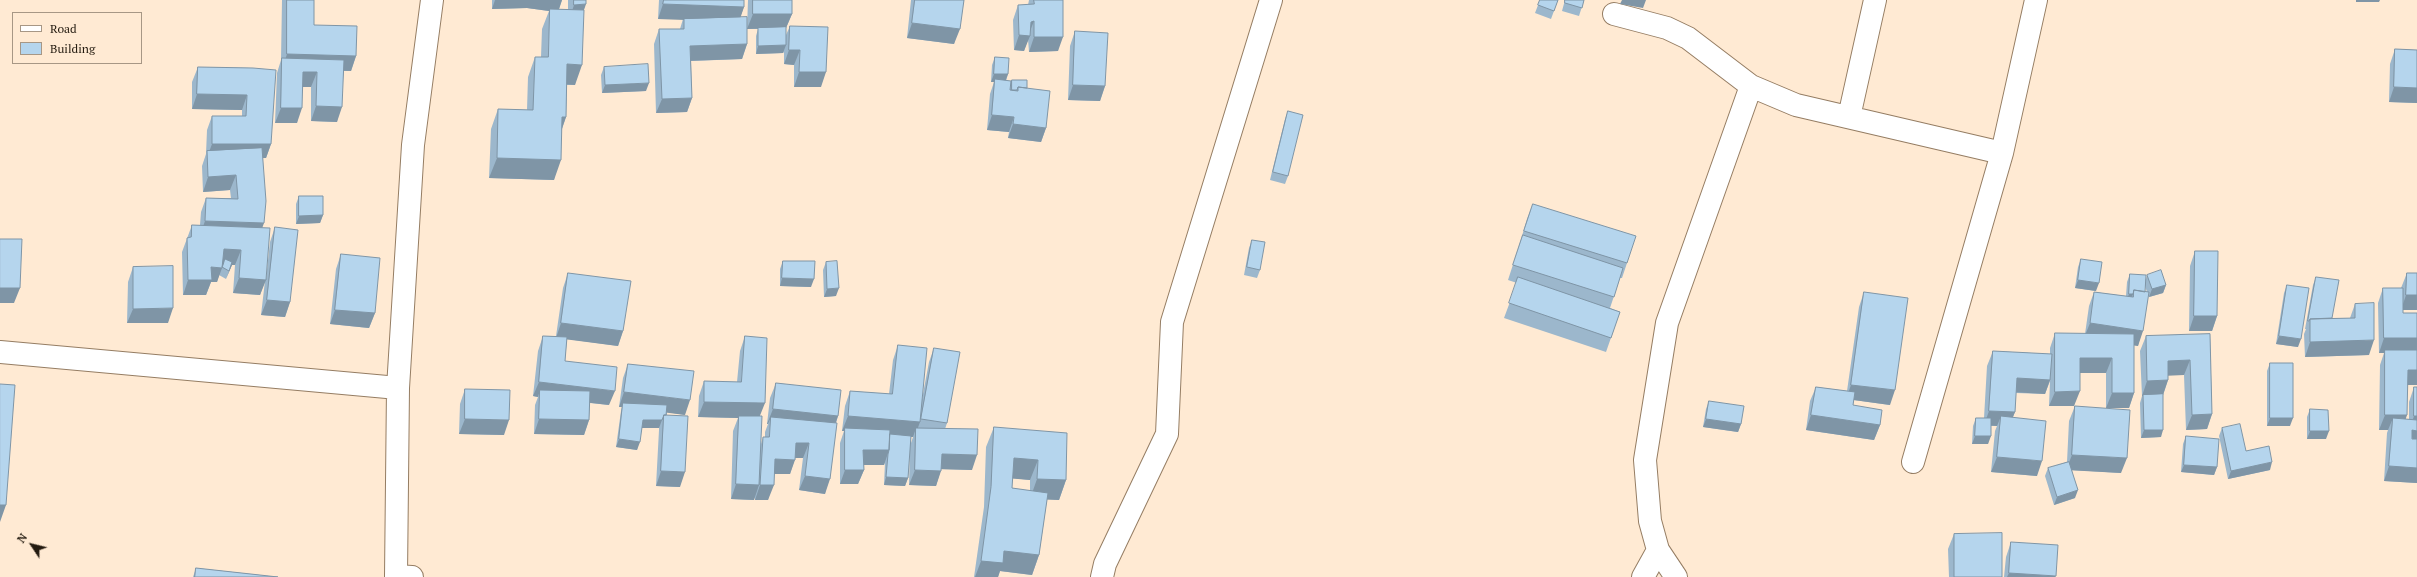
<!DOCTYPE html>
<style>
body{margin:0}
#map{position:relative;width:2417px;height:577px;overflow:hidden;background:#ffead3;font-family:"PT Serif",serif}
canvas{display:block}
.legend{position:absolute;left:12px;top:12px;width:130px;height:52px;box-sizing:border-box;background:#ffead3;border:1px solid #a79785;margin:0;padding:5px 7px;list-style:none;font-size:12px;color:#231a0f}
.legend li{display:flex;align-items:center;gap:8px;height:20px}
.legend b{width:20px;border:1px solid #a79785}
.north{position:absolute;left:12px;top:525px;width:40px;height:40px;-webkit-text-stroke:3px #ffead3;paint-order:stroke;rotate:305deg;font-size:11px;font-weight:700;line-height:16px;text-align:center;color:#231a0f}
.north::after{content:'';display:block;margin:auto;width:14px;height:18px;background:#231a0f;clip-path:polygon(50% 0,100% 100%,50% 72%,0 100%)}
</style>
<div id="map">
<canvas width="2417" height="577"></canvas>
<ul class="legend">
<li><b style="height:5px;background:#fff"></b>Road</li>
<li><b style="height:11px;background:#b5d5ed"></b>Building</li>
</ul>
<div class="north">N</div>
</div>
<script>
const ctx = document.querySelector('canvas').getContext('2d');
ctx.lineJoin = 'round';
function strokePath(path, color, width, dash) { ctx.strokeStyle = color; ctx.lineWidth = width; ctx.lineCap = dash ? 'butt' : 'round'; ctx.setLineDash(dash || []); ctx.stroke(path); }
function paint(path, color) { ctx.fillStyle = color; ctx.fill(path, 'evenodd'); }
const minor = new Path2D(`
 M1614,14L1667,28L1688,38L1751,86L1796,105L2002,153
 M1849,117L1875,0
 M0,352L398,388L396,576L412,577
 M398,388L413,145L432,0
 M1913,462L2002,153L2036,0
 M1102,577L1105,564L1167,434L1172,322L1271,0
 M1643,577L1658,550
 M1676,577L1658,550L1650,521L1645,460L1667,323L1751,86`);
strokePath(minor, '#957d63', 24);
strokePath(minor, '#fff', 22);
paint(new Path2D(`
 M282,0H314V25L356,56L351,71H344L337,122L311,121V87H303L297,123H275L277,73L281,60Z
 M492,0H562L559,9H568V0H586L583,12L575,85H567L566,117L562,129L554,180L489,178L491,129L498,109L527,110L528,77L535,57H541L542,29L549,11L527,8L492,9Z
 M659,0H744V7L740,17L747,44L742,59L691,61L692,98L687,112L656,113L654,44L659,29H680L683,19H658Z
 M748,0H792V14L786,28V35L790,26L821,87H794V65L784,64V52L783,53L756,54V36L758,29H747Z
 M911,0H964L954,44L907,38Z
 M1029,0H1063L1058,51L1029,52L1028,39L1024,51L1014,50L1013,20L1018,5H1028Z
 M1540,0H1558L1551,19L1535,13Z
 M1565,0H1584L1579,16L1562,11Z
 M1075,31L1105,86L1100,101L1068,100L1070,46Z
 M2395,49L2417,50V103L2389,102L2390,64Z
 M995,57L1008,74L1006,81L1011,82L1012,80L1027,88L1046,128L1041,142L1008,138L1009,132L987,130L990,94L994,82H991L992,65Z
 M198,67L253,68L271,144L266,158H263L262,227L266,279L270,242L275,227L290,302L285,317L261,315L265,281L260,295L233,293L235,265H232L226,279L219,275L217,282H211L206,295H183L182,252L192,225H200L201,212L206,198H231L230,190L203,192L202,166L206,154L207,130L212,116H242V110L192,109V82Z
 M604,67L646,91L602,93L601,75Z
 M1288,111V176L1285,184L1270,180L1285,119Z
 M299,196L323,215L320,223L296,224V204Z
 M1533,204L1627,263L1622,278H1620L1610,308L1620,312L1606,352L1504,318L1517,283L1508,280L1519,246L1527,219Z
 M1252,240L1260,270L1257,278L1244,275L1249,248Z
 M2195,251L2217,316L2212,331H2189L2190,266Z
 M341,254L375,313L369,328L330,324L336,269Z
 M2081,259L2096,291L2075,288L2078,267Z
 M783,261L811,287L780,286V269Z
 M826,262L836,296L824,297L823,270Z
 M133,267L168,323H127L128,282Z
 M568,273L623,331L618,346L567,339L565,361L609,405L590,403L589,420L584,435L534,434L535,405L538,397L533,396L538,351L543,336H556L563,288Z
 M2407,273H2417V310H2403V313H2417V385H2407L2406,419H2409V402L2414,387H2417V483L2384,481L2387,433L2388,430H2379L2380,365L2384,353H2379L2378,303L2383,288H2401Z
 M2130,274L2146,279L2147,275L2166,285L2163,293L2149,297L2148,295L2138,346L2134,345V393L2129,408H2106V373H2080L2074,406H2049L2050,381L2045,394L2016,393L2015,412L2013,417L2037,476L1991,472L1995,431L1997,426H1991L1988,444H1972L1973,426L1976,418H1984L1987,366L1993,351L2050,354V348L2055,333L2085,334L2089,306L2094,292L2126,296L2127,282ZM2145,286L2147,292H2145Z
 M2316,277L2332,318H2350L2355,304L2369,355L2305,357L2304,334L2306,329H2305L2313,285Z
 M2287,285L2298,347L2276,344L2284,293Z
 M1864,292L1890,405L1854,400L1853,405L1880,425L1874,440L1806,430L1810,401L1816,387L1847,391L1859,307Z
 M2210,334L2212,414L2207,429L2186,430L2184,375H2168V380L2163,395L2161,437L2141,438L2140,403L2142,396L2140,351L2146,336Z
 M745,336L760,416L761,444L763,437H765V432L768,424H767L770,398L776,383L838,416L836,423L825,494L799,490L803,458H795L790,474H774L768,500H755V496L754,500L731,499L733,431L738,418L698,417L699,396L704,381L737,382L740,351Z
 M898,345L922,399L929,362L934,348L947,423L945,429L972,470L941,469L936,486L909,485L910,444L908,478L905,486L884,485L885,462L884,465H864V470L858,484H840V443L844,431H842L845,406L850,391L889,394L893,360ZM911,437H913L911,443Z
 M2270,363L2290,426H2267V371Z
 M628,364L685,415L667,412V415L680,487L656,486L659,430V428H642L637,450L616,447L621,411L622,407H619L623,378Z
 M465,389L504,435L459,434L460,404Z
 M1709,401L1741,424L1738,432L1703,427L1706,409Z
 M2075,406L2121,473L2072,470L2075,498L2054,505L2045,476L2048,468L2067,462L2069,421Z
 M2310,409L2326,439H2307V417Z
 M994,427L1066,480L1059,500L1047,499L1039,555L1032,575L1000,571L998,577H974L984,507L986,447ZM1012,478L1030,480V491L1012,488Z
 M2222,428L2246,451L2270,470L2228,479L2219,436Z
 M2186,436L2217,467L2214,475L2181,472L2183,444Z
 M1954,534L2002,577H1949L1948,549Z
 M2011,542L2055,577H2004L2006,557Z
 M196,568L278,577H193Z`), '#9cb7cc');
paint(new Path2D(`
 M495,0H562L558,12L550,9L549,11L527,8L492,9Z
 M1622,0H1646L1643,8L1620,4Z
 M2356,0H2380L2379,2H2356Z
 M586,4L581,19L569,20L574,5Z
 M663,4L744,7L739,22L658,19Z
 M753,14H792L786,28L747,29Z
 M1034,21L1028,36H1030L1024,51L1014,50L1019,35L1031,22Z
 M912,23L960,29L954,44L907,38Z
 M1034,37H1063L1058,51L1029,52Z
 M747,44L742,59L685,61L690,46Z
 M786,45L783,53L756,54L758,46Z
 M789,50H800L794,65L784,64Z
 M287,54L356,56L351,71L282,69Z
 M567,64L582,65L575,85L560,84Z
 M303,72H317L311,87H298Z
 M799,72H826L821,87H794Z
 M994,74H1008L1005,82L995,79L994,82H991Z
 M649,83L646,91L602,93L605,85Z
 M1073,85L1105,86L1100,101L1068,100Z
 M2394,87L2417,88V103L2389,102Z
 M197,94L247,95L242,110L192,109Z
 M692,98L687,112L656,113L662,99Z
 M316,106L342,107L337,122L311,121Z
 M281,108H302L297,123H275Z
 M992,115L1014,117L1009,132L987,130Z
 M562,117H566L559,137Z
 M1013,124L1046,128L1041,142L1008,138Z
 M212,144H271L266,158L208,159V155Z
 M497,158L561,160L554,180L489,178Z
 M236,175L230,190L203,192L208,177Z
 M323,215L320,223L296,224L299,216Z
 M205,221L264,223L259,237L200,235Z
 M224,249L241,250L235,265H232L226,279L229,271L219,264Z
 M211,267L222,268L217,282H211L206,295H183L188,280Z
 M239,278L266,280L260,295L233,293Z
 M782,278L814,279L811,287L780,286Z
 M2078,280L2099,283L2096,291L2075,288Z
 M2166,285L2163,293L2149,297L2152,289Z
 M0,288H20L14,303H0Z
 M839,288L836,296L824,297L827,289Z
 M2129,294H2133L2130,302H2126Z
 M2406,295H2417V310H2401Z
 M267,300L290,302L285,317L261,315Z
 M173,308L168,323H127L133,309Z
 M335,310L375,313L369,328L330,324Z
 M2194,316H2217L2212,331H2189Z
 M561,323L623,331L618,346L556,338Z
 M2090,323L2143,331L2138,346L2084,338Z
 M2279,336L2301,339L2298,347L2276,344Z
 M2384,338H2417V352L2385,350L2384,353H2379Z
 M2374,340L2369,355L2305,357L2310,342Z
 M2080,358H2112L2106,373H2075Z
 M2190,360L2184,375L2162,376L2168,361Z
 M2408,370H2417V385H2402Z
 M2017,378L2050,380L2045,394L2011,392Z
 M2168,380L2163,395L2142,396L2147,381Z
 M539,382L615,391L609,405L540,397V390L538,397L533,396Z
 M1851,385L1895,390L1890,405L1846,399Z
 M2080,391L2074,406H2049L2055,392Z
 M624,392L690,400L685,415L623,407V403L622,407H619Z
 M2112,393H2134L2129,408H2106Z
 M704,402L765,403L759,418L739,416L738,418L698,417Z
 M773,409L838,416L833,431L771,417L768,424H767Z
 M1989,411L2015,412L2009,426L2001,416L1997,426L1984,425Z
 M2212,414L2207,429L2186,430L2192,415Z
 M1811,415L1880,425L1874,440L1806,430Z
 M2385,415H2407L2402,430L2393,418L2388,430H2379Z
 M848,416L920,422L916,433V428L913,437L845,431V428L844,431H842Z
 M2414,416H2417V441L2416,445L2409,431Z
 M2270,418H2293L2290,426H2267Z
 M465,419L509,420L504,435L459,434Z
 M539,419L589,420L584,435L534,434Z
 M1706,419L1741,424L1738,432L1703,427Z
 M643,420H662L659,428H640Z
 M2144,430H2163L2161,437L2141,438Z
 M2310,431H2329L2326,439H2307Z
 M1975,436H1991L1988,444H1972Z
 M619,439L640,442L637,450L616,447Z
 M796,443H809L803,458H790Z
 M863,450H889L884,465H858Z
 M942,454L977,455L972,470L936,469Z
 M2072,455L2127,458L2121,473L2066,470Z
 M1997,457L2042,461L2037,476L1991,472Z
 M1014,458L1038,460L1030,480L1006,478Z
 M775,459L795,460L790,474H769Z
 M2272,462L2270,470L2228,479L2231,471Z
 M2184,465L2217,467L2214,475L2181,472Z
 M2389,466L2417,468V483L2384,481Z
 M845,470H864L858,484H840Z
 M915,470L941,471L936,486L909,485Z
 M661,471L685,472L680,487L656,486Z
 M805,476L830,479L825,494L799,490Z
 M886,477L908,478L905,486L884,485Z
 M1037,479L1066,480L1059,500L1030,499Z
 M736,484L759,485L754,500L731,499Z
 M760,485H774L768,500H755Z
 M2078,490L2075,498L2054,505L2057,497Z
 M0,505H6L0,522Z
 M1004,551L1039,555L1032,575L1000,571L998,577H975L981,561Z
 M2009,573L2056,576L2055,577H2007Z`), '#7f95a6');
const building = new Path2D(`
 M287,0H314V25L357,26L356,56L287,54Z
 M574,0H586V4L574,5Z
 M664,0H744V7L663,4Z
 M753,0H792V14H753Z
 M915,0H964L960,29L912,23Z
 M1034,0H1063V37H1034V21L1031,22L1030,36L1019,35L1018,5L1034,4Z
 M1540,0H1558L1554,11L1538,5Z
 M1565,0H1584L1582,8L1565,3Z
 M550,9L584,10L582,65L567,64L566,117H562L561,160L497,158L498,109L533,110L535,57H548Z
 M747,17V44L690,46L692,98L662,99L659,29H684V19Z
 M790,26L828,27L826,72H799L800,50H789Z
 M786,27V45L758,46V28Z
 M1075,31L1108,33L1105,86L1073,85Z
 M2395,49L2417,50V88L2394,87Z
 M995,57L1009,58L1008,74H994Z
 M282,58L344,60L342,107L316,106L317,72H303L302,108H281Z
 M648,64L649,83L605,85L604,67Z
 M198,67L253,68L276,70L271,144H212V116H246L247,95L197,94Z
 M995,79L1011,81L1010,90L1018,91V87L1050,91L1046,128L1013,124L1014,117L992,115Z
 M1012,80H1027V88L1018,87L1017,90H1012Z
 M1288,111L1303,115L1288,176L1273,172Z
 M262,148L266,201L264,223L205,221L206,198L238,199L236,175L208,177L207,151Z
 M299,196H323V215L299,216Z
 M1533,204L1636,236L1627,263L1524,231Z
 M192,225L270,228L266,280L239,278L241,250L224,249L222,268L211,267L212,280H188L187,238L191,237Z
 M275,227L298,230L290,302L267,300Z
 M1523,235L1623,268L1614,297L1513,265Z
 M0,239H22L20,288H0Z
 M1252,240L1265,242L1260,270L1247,267Z
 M2195,251H2218L2217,316H2194Z
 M341,254L380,258L375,313L335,310Z
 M225,259L232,262L229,271L222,267L223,265Z
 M2081,259L2102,262L2099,283L2078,280Z
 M783,261H815L814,279L782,278Z
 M837,261L839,288L827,289L826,262Z
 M173,266V308L133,309V267Z
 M2161,270L2166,285L2152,289L2147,275Z
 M568,273L631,281L623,331L561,323Z
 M2407,273H2417V295H2406Z
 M2130,274L2146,275L2145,292L2134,290L2133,294H2129Z
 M1518,277L1620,312L1611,338L1509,303Z
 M2316,277L2339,280L2332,318L2310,319L2309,321H2308Z
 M2287,285L2309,288L2301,339L2279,336Z
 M2383,288H2403V313H2417V338H2384Z
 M2134,290L2149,292L2143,331L2090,323L2094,292L2133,297Z
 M1864,292L1908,298L1895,390L1851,385Z
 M2374,303V340L2310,342V319L2355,318V304Z
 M2055,333L2134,334V393H2112V358H2080V391L2055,392Z
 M2210,334L2212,414L2192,415L2190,360L2168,361V380L2147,381L2146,336Z
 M543,336L567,337L565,361L617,367L615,391L539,382Z
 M745,336L767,338L765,403L704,402V381L741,382Z
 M898,345L927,348L920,422L848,416L850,391L892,394Z
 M934,348L960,352L947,423L921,419Z
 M2385,350H2417V370H2408L2407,415H2385Z
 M1993,351L2052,354L2050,380L2017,378L2015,412L1989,411Z
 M2270,363H2293V418H2270Z
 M628,364L694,371L690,400L624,392Z
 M776,383L841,390L838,416L773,409Z
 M0,384L15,385L6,505H0Z
 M1816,387L1855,392L1853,405L1882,410L1880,425L1811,415Z
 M2414,387H2417V416H2414Z
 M465,389L510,390L509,420L465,419Z
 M540,390L590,391L589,420L539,419Z
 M2163,394V430H2144L2143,395Z
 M1709,401L1744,406L1741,424L1706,419Z
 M623,403L667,405L666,415H664L662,420H643L640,442L619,439Z
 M2075,406L2130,410L2127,458L2072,455Z
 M2310,409L2328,410L2329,431H2310Z
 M664,415L688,416L685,472L661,471Z
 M739,416H762L759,485L736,484Z
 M2001,416L2046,421L2042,461L1997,457Z
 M771,417L837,423L830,479L805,476L809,443H796L795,460L775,459L774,485H760L763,437H769Z
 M1976,418H1991V436H1975Z
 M2393,418L2417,420V431L2412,430V439H2417V468L2389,466Z
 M2240,424L2246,451L2269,446L2272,462L2231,471L2222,428Z
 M994,427L1067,433L1066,480L1037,479L1038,460L1014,458L1012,488L1048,493L1039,555L1004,551L1003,563L981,561L991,487Z
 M845,428L890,430L889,450H863L864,470H845Z
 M916,428L978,429L977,455L942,454L941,471L915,470Z
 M890,434L911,436L908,478L886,477L888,454L889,450Z
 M2186,436L2219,439L2217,467L2184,465Z
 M2069,462L2078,490L2057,497L2048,468Z
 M2002,533V577H1954V534Z
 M2011,542L2058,545L2056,576L2009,573Z
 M196,568L278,577H195Z`);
paint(building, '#b5d5ed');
strokePath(building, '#7f95a6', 1);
</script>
